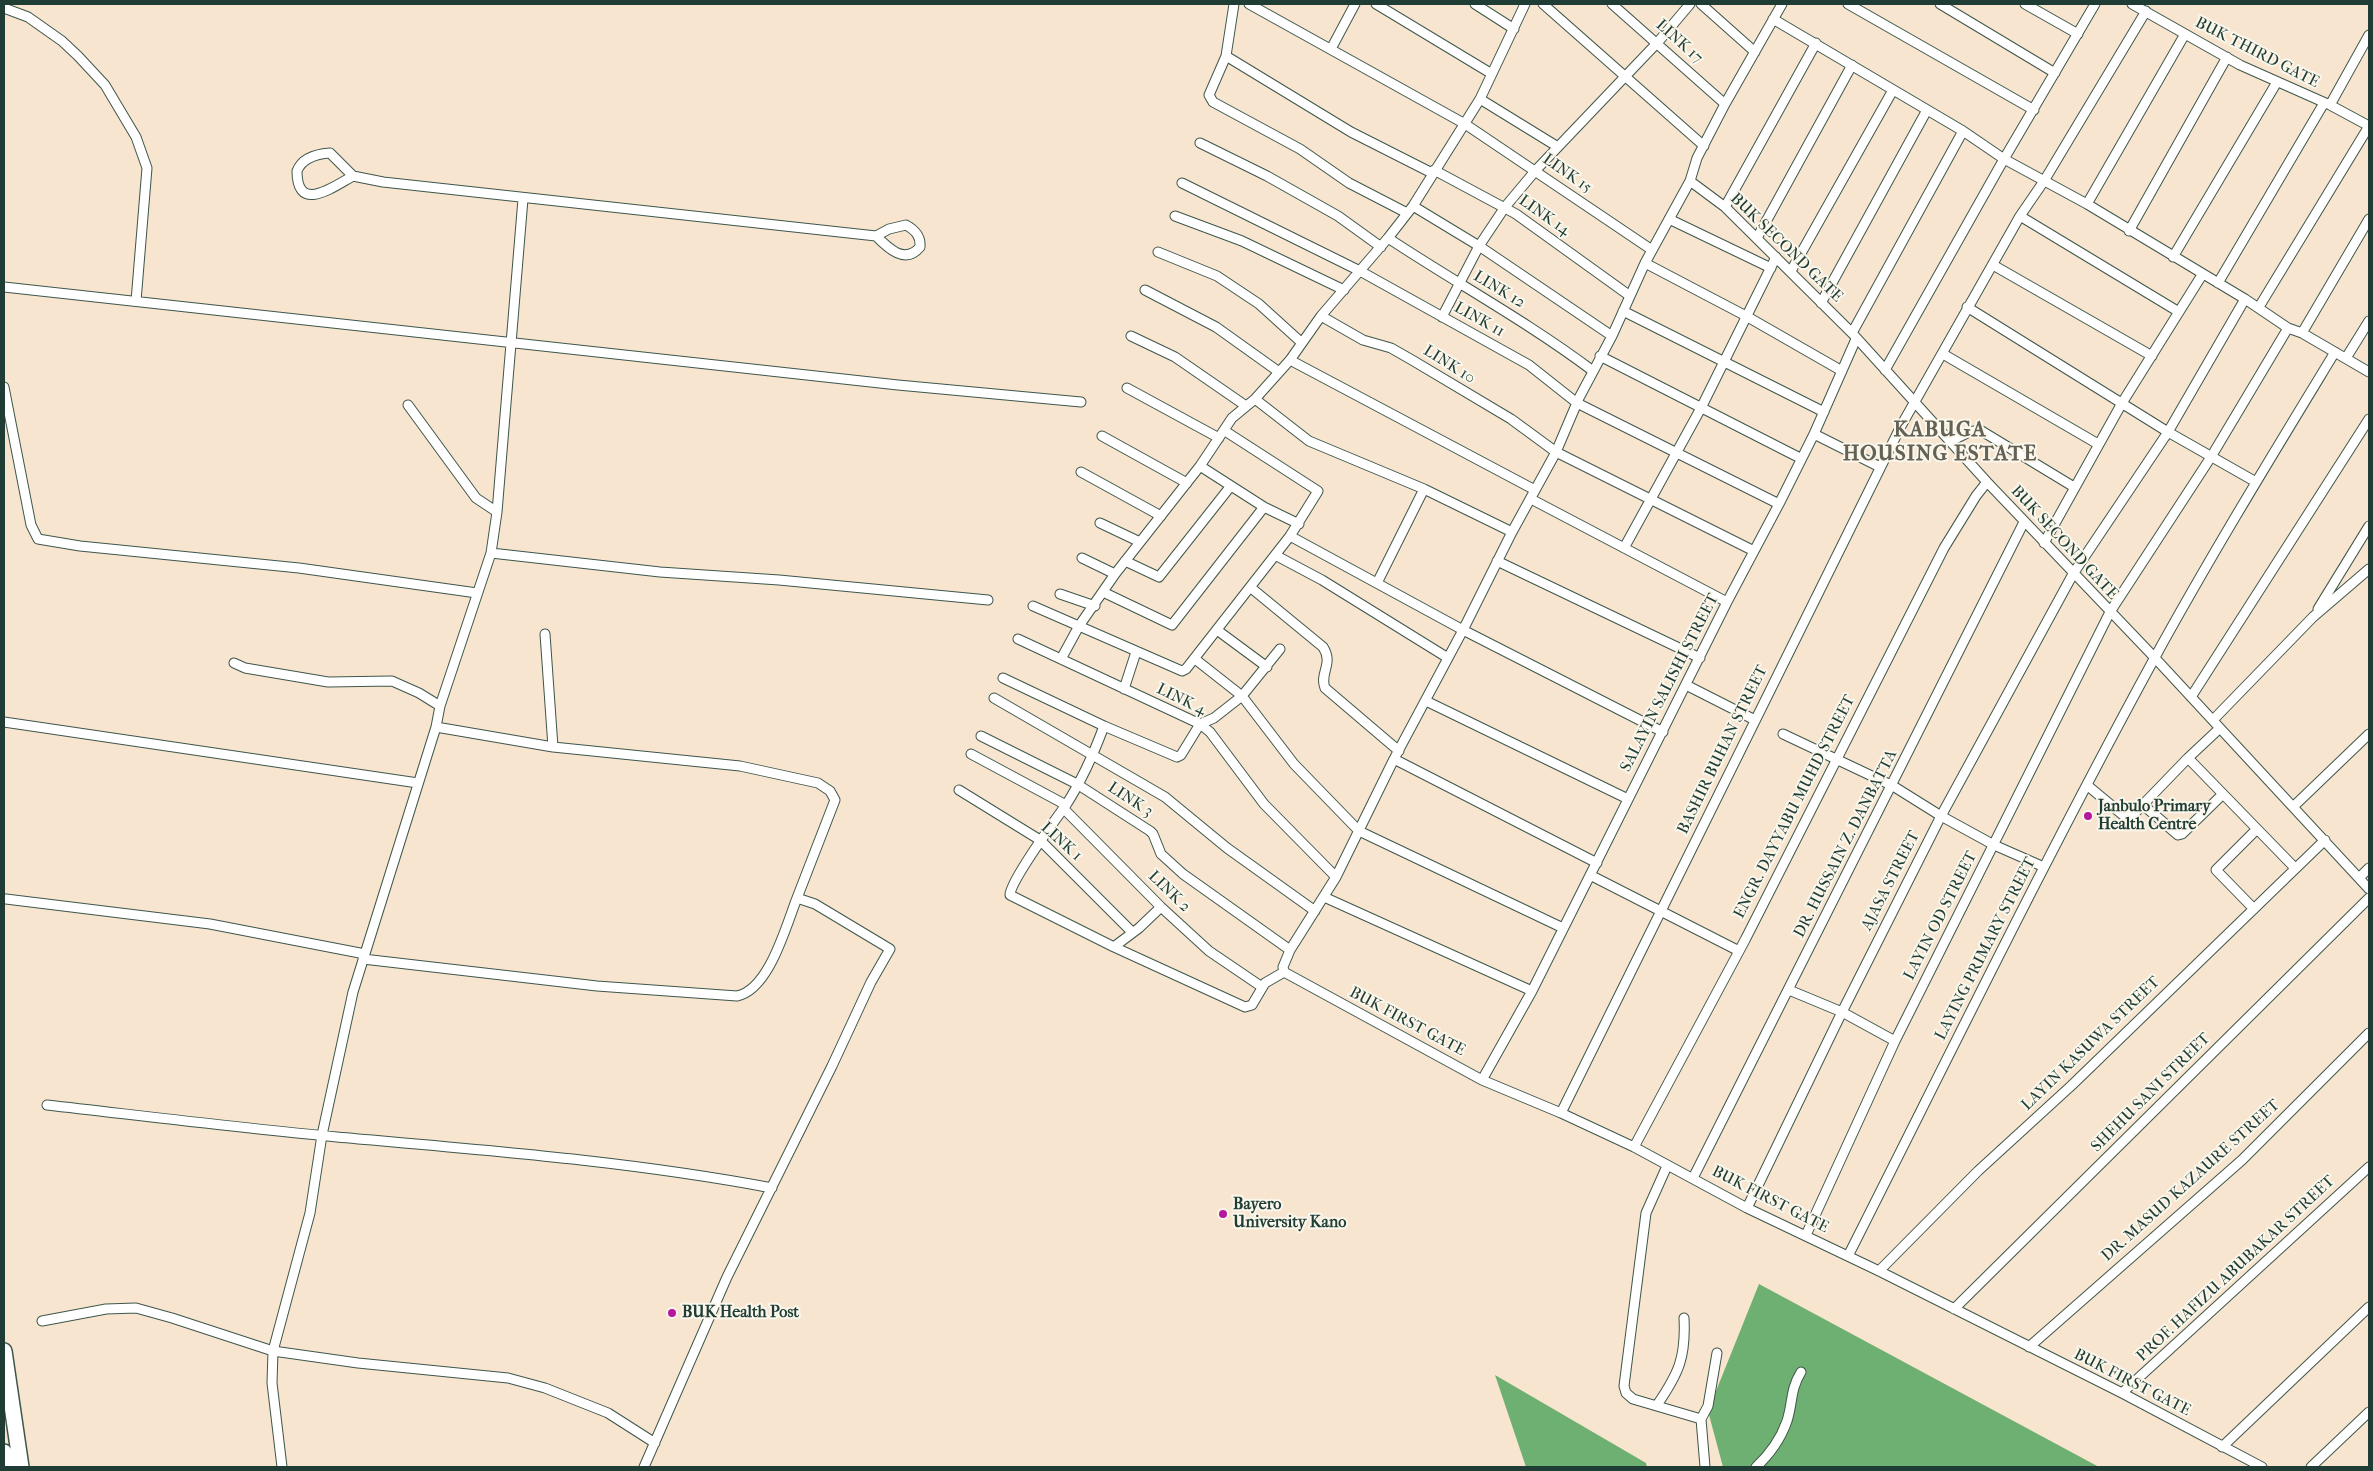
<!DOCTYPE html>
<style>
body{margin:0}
#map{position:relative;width:2373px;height:1471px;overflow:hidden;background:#f7e5cf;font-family:"IM FELL French Canon",serif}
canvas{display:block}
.frame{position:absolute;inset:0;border:5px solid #1f3d34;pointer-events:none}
</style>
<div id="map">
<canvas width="2373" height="1471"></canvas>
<div class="frame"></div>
</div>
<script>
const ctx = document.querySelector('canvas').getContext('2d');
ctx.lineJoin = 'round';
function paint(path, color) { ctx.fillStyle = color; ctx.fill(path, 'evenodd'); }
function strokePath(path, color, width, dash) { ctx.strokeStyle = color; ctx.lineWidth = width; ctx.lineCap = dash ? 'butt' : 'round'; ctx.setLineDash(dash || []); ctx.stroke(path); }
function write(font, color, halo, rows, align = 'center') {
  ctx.font = font + ' "IM FELL French Canon",serif'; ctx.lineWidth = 4; ctx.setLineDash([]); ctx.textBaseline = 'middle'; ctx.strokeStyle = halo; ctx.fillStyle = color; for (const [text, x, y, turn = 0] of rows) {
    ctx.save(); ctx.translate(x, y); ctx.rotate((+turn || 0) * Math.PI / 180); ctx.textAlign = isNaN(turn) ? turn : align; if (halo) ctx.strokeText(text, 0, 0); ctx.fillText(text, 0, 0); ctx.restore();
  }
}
paint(new Path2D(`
 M1759,1284L2099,1467H1723L1708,1411Z
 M1495,1375L1646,1463L1647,1467H1526Z`), '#6eaf72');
const minor = new Path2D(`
 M1234,4L1226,56L1209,95L1213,102L1300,149L1349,183L1407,213
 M1249,4L1465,124L1652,250
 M1376,4L1492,74
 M1475,4L1514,29
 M1543,4L1704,146
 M1612,4L1725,104
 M1701,4L1755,52
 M1782,4L1725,104L1697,158L1690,181L1645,263L1612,336L1579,398L1556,452L1512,532L1463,630L1394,759L1336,877L1290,950L1283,967L1284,972L1482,1080L1561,1113L1634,1147L1747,1208L1879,1271L2122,1393L2262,1467
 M1848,4L2034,110
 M1940,4L2055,73
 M2025,4L2078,34
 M2132,4L2240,65L2330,105L2369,126
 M4,8L28,17L62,41L78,56L105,85L136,137L147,168L136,301
 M1773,19L1963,131L2004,159L2087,204L2245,299L2288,328L2302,333L2369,372
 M1331,49L1355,4
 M1226,56L1351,132L1432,173
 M1480,99L1558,147
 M2330,105L2369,35
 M1200,143L1267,176L1338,216L1381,247
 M1434,170L1516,214L1630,296
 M353,176C333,187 297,214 297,171C302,158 316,154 330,153L353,176L383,182L876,236C888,248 905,265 920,247C921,236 915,230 906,225L889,229L876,236
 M1690,181L1725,207L1852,333L1987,482L2155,658L2369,889
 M1182,183L1360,271L1529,365L1577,403L1779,504
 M2087,204L2185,34
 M1413,206L1479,246L1612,336
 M1725,207L1816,43
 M1175,216L1242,241L1344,290
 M2020,216L2179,312
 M1669,219L1771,268
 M2129,231L2227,57
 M1388,238C1456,283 1528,322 1593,371
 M1757,238L1852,65
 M1158,252L1217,276L1259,304L1302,343
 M2173,257L2277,82
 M1645,263L1746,316L1842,371
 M1993,265L2152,356
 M1791,271L1893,90
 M2218,283L2324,103
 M4,287L898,385L1081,402
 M1145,290L1216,327L1279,372
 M1821,303L1927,110
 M1967,307L2168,432L2256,482
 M2259,307L2369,126
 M1623,311L1824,412
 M1321,316L1363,340L1391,348L1412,360L1511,419L1556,452L1754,551
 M1442,317L1479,246L1505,207L1536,170L1658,42L1690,4
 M1852,333L1963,131
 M2302,333L2369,219
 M1131,336L1175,357L1246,406
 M1943,354L2098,444
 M1600,356L1800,458
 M2346,358L2369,321
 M1290,360L1535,490
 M1885,370L2004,159L2095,4
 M4,387L31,525L38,539L80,546L299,568L477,593
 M1127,388L1219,438
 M1255,399L1309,441L1424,489L1512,532
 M408,405L476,498L497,512
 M1814,434L1880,467
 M1102,436L1187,483
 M1951,441L1969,432L1980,430L2074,487
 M1200,466L1264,507L1299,524
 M1081,472L1161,516
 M1531,499L1727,602
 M1100,523L1140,542
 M1290,536L1463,630L1663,732
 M2044,543L2122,403L2202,275
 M1624,548L1701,408L1776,257
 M491,553L660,572L779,580L988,600
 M1275,555L1322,580L1448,658
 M1082,558L1115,574
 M1125,561L1159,577L1230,487
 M1497,561L1700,658
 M1377,583L1424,489
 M1250,587L1323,647C1334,664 1319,673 1325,688L1399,751
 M1103,592L1172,625L1264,507
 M1060,594L1095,606
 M1033,606L1182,671L1186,669L1290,536L1318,491L1225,431
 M2318,609L2369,526
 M1217,630L1267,667
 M545,634L553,747
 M1018,639L1200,724L1210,732L1264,804L1336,877
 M1061,659L1079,626L1115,574L1200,466L1232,418L1255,399L1290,360L1321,316L1388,238L1413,206L1480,99L1525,4
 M1195,659L1242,696L1294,764L1359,831L1563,928
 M234,663L245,668L328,682L392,681L419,693L440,706
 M1003,678L1104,726L1177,757L1181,755L1200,724L1214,718L1242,696L1280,649
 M1686,685L1755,720
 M1124,689L1136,652
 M2191,697L2369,419
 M994,698L1165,797L1227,848L1315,911
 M1426,701L1628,799
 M2213,720L2313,617L2369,569
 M4,722L418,783
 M1104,726C1094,753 1082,780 1066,805C1055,820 1010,882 1010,895L1114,947L1245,1007L1252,1005L1265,983L1284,972
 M436,727L553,747L740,766L818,783L830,791L835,800L797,898
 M1783,734L1893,786L1941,816L1994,845L2044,867
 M981,736L1077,784L1150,831L1153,834L1161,854L1183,874L1290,950
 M971,754L1066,805
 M2188,758L2295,868
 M1394,759L1597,863
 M2088,786L2123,815L2132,816L2188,758L2220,728
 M959,790L1040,840L1132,932
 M2142,804L2178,835L2182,834L2223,794
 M2294,806L2369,734
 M1063,808L1161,907L1209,951L1262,987
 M1590,875L1739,951
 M2360,877L2369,868
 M1324,897L1532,991
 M6,899L210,924L365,954
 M2254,909L2216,870L2257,829
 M1115,946L1139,928L1161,907
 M363,959L597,986L737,996C769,990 786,926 797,898L815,904L890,949L871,982L832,1066L727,1277L644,1467
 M1789,990L1842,1012L1895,1041
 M1482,1080L1532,991L1727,602L1779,504L1814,434L1856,339
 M47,1105C144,1116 240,1128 337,1137C482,1150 629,1161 772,1188
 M1561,1113L1901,426L2020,216L2044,181L2146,11
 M1634,1147L1745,940L1944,548L1976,496L1987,482
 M1667,1166L1646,1213L1624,1386L1626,1393L1633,1399L1701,1419L1705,1467
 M1693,1178L2024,522
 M1747,1208L1842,1012L1941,816L2073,574L2168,432L2245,299
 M1806,1235L1895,1041L2110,612L2211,457L2288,328
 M1848,1256C1949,1056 2047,855 2154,659C2211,555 2273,454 2335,352
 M1879,1271L1978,1171L2072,1085L2325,840
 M1954,1309L2369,898
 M42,1321L106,1309L136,1308L172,1318L273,1351L358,1363L508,1378L545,1388L608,1413L655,1443
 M2029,1347L2242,1160L2369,1033
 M2122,1393L2369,1167
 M1657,1405C1679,1373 1686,1357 1684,1318
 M1701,1419L1708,1406L1717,1353
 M2222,1447L2369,1307
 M282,1467L272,1383L273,1351L310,1213L322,1135L353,992L436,727L440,706L491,553L497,512L523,199
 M1756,1467C1769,1455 1781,1438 1787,1421C1793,1402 1790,1390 1801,1372
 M2311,1467L2369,1412`);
const primary = new Path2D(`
 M4,1351L21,1467
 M4,1452L6,1467`);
strokePath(minor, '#3f564b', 11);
strokePath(primary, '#3f564b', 18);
strokePath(minor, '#fff', 9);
strokePath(primary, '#fff', 15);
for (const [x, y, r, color] of [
 [2088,816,5,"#b5179e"],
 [1223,1214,5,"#b5179e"],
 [672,1313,5,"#b5179e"]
]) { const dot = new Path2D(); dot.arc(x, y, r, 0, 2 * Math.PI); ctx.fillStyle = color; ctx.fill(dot); strokePath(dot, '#fbf7ec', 2); }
write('16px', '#1f3d34', '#fbf7ec', [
 ["LINK 17",1679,42,42],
 ["BUK THIRD GATE",2257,53,27],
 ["LINK 15",1567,174,35],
 ["LINK 14",1544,216,35],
 ["BUK SECOND GATE",1786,248,44],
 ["LINK 12",1499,290,31],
 ["LINK 11",1479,320,29],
 ["LINK 10",1449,365,32],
 ["BUK SECOND GATE",2064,543,47],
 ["SALAYIN SALISHI STREET",1670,683,-63],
 ["LINK 4",1181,700,26],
 ["BASHIR BUHAN STREET",1723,750,-64],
 ["LINK 3",1130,800,33],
 ["ENGR. DAYYABU MUHD STREET",1795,807,-63],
 ["LINK 1",1061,842,42],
 ["DR. HUSSAIN Z. DANBATTA",1846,844,-63],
 ["AJASA STREET",1891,881,-63],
 ["LINK 2",1169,892,44],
 ["LAYIN OD STREET",1941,916,-63],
 ["LAYING PRIMARY STREET",1986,949,-63],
 ["BUK FIRST GATE",1407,1022,28],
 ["LAYIN KASUWA STREET",2091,1044,-44],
 ["SHEHU SANI STREET",2151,1093,-45],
 ["DR. MASUD KAZAURE STREET",2191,1181,-42],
 ["BUK FIRST GATE",1770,1200,27],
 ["PROF. HAFIZU ABUBAKAR STREET",2236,1269,-43],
 ["BUK FIRST GATE",2132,1383,27]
]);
write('bold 16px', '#1f3d34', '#fbf7ec', [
 ["Janbulo Primary",2098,807],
 ["Health Centre",2098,825],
 ["Bayero",1233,1205],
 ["University Kano",1233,1223],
 ["BUK Health Post",682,1313]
], 'left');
ctx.letterSpacing = '1px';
write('bold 21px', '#646155', '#fbf7ec', [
 ["KABUGA",1940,431],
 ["HOUSING ESTATE",1940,455]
]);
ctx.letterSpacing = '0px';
</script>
